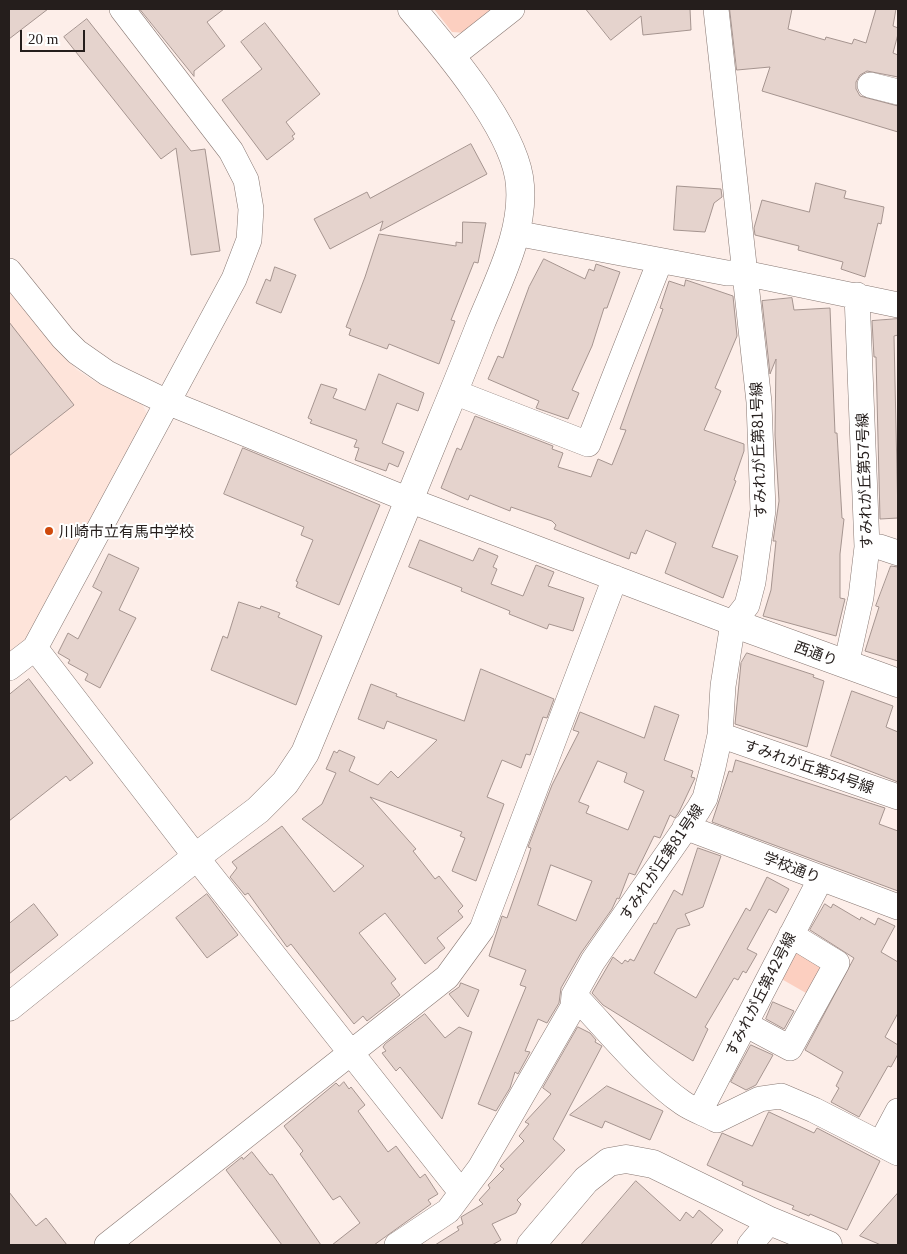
<!DOCTYPE html>
<meta charset="utf-8">
<style>
body{margin:0}
#map{position:relative;width:907px;height:1254px;overflow:hidden;background:#fdeee9;font-family:Georgia,serif}
canvas{display:block}
.frame{position:absolute;inset:0;border:10px solid #251e1c;pointer-events:none}
.scale{position:absolute;left:20px;top:30px;width:65px;height:22px;box-sizing:border-box;border:2px solid #251e1c;border-top:0;padding-left:6px;font-size:15px;line-height:18px;white-space:nowrap;color:#251e1c;-webkit-text-stroke:4px #fff;paint-order:stroke}
</style>
<div id="map">
<canvas width="907" height="1254"></canvas>
<div class="frame"></div>
<div class="scale">20 m</div>
</div>
<script>
const ctx = document.querySelector('canvas').getContext('2d');
ctx.lineJoin = 'round';
function paint(path, color) { ctx.fillStyle = color; ctx.fill(path, 'evenodd'); }
function strokePath(path, color, width, dash) { ctx.strokeStyle = color; ctx.lineWidth = width; ctx.lineCap = dash ? 'butt' : 'round'; ctx.setLineDash(dash || []); ctx.stroke(path); }
function write(font, color, halo, rows, align = 'center') {
  ctx.font = font + ' Georgia,"Noto Sans JP",serif'; ctx.lineWidth = 4; ctx.setLineDash([]); ctx.textBaseline = 'middle'; ctx.strokeStyle = halo; ctx.fillStyle = color; for (const [text, x, y, turn = 0] of rows) {
    ctx.save(); ctx.translate(x, y); ctx.rotate((+turn || 0) * Math.PI / 180); ctx.textAlign = isNaN(turn) ? turn : align; if (halo) ctx.strokeText(text, 0, 0); ctx.fillText(text, 0, 0); ctx.restore();
  }
}
paint(new Path2D(`
 M9,287L76,369L94,381L142,404L149,418L28,643L9,658Z`), '#fee4da');
paint(new Path2D(`
 M434,9H499L467,33L452,32Z
 M802,951L824,965L813,997L778,977L791,954Z`), '#fccfc0');
const building = new Path2D(`
 M9,9H48L9,39Z
 M140,9H224L207,22L225,46L194,71V76Z
 M586,9H690L691,30L643,35L641,16L611,40Z
 M730,9H792L788,29L825,40L826,37L852,44L854,39L866,43L876,9H896L893,26L898,28V34L893,53L898,55V77L867,71L860,75L856,82V89L860,96L898,106V132L762,91L770,67L737,70Z
 M87,19L191,151L205,149L220,251L191,255L176,148L161,159L64,37Z
 M265,23L320,94L286,122L295,134L292,136L294,139L267,160L222,100L262,69L241,42Z
 M471,144L487,174L380,231L383,221L330,249L314,219L367,192L370,198Z
 M816,183L846,191L844,198L884,207L881,224L878,223L865,277L841,269L843,262L798,250L799,246L755,235L754,228L762,200L809,212Z
 M677,186L721,189L722,197L714,203L705,232L674,230Z
 M463,222L486,223L478,263L474,262L451,320L455,321L439,364L389,344L387,349L349,335L351,329L346,327L365,277L379,234L456,246V242L462,243Z
 M544,259L585,279L589,269L594,271L596,264L620,272L607,308H604L592,346L572,390L579,393L568,419L536,408L539,401L488,379L498,356L503,358L529,287Z
 M275,267L296,275L281,313L256,303L266,279L270,281Z
 M686,280L733,296L737,336L715,388L721,391L704,430L744,444V451L734,480L736,481L712,547L738,556L723,598L665,573L676,543L646,530L636,554L631,552L629,559L554,529L556,525L552,521L511,507L510,511L470,495L468,500L441,488L457,448L461,450L475,416L553,446L552,449L563,453L558,467L591,477L598,459L612,465L626,430L620,429L663,309L660,308L669,281L684,286Z
 M792,298L794,310L830,308L835,433H837L842,518L844,519L840,554V598L845,599L836,636L763,616L771,590L776,541H773L779,501L775,435L776,359L770,374L762,301Z
 M898,319V335L894,336L898,518L880,519L876,357H874L872,321Z
 M9,322L74,405L9,456Z
 M379,374L424,393L418,411L397,403L382,443L404,452L398,467L389,463L386,471L355,460L359,448L354,447L357,440L310,423L312,420L308,418L321,384L337,389L333,398L365,410Z
 M243,448L380,505L339,605L296,587L298,582L296,581L313,540L301,535L304,527L224,494Z
 M420,540L473,561L479,548L498,556L493,567L497,569L491,584L523,596L536,565L554,572L548,586L584,598L573,631L549,624L547,629L509,614L510,611L461,591L462,588L409,567Z
 M109,554L139,568L119,610L136,618L100,688L85,680L88,674L68,663L70,660L58,653L68,633L78,639L102,592L93,587Z
 M891,566L898,567V661L865,651L879,607L876,606Z
 M239,602L260,609L261,606L280,613L278,617L322,636L296,705L211,670L223,636L227,638Z
 M747,653L814,675L813,677L824,681L807,747L735,724L741,663Z
 M481,669L554,699L547,718L543,717L530,755L526,754L521,768L502,760L487,797L504,804L476,881L452,871L465,838L460,836L462,832L370,797L416,849L413,851L435,879L439,876L463,906L458,911L463,917L437,938L445,948L425,964L385,913L359,933L396,979L391,983L400,995L367,1021L363,1016L354,1024L291,944L287,947L248,893L245,895L230,877L237,868L232,862L282,826L334,892L364,866L302,819L322,804L336,773L326,769L334,751L337,753L339,750L355,757L349,771L378,785L391,771L398,778L437,740L387,721L384,729L358,719L371,684L397,694L396,696L464,721Z
 M29,679L93,763L70,781L66,776L9,821V695Z
 M852,691L893,706L886,727L898,732V782L831,756Z
 M655,706L679,715L664,760L693,771L691,777L695,778L679,812L675,818L670,815L660,838L654,836L635,875L629,873L619,899L617,898L612,909L581,953L561,988L559,1003L547,1023L538,1019L525,1051L530,1052L518,1074L515,1072L510,1088L496,1111L478,1104L526,987L520,985L526,970L489,956L502,916L507,918L527,861L531,848L528,847L552,785L579,732L573,730L580,712L644,738ZM598,761L627,773L624,782L644,791L628,830L586,813L589,806L579,802ZM551,865L592,881L576,921L538,905Z
 M736,760L885,808L879,824L898,831V891L712,822L729,771L732,772Z
 M698,848L721,856L703,907L685,914L690,925L677,929L654,973L696,998L746,908L750,911L767,877L789,889L776,913L769,909L747,949L757,954L746,973L743,971L738,980L734,978L705,1027L708,1029L693,1061L603,1005L592,993L613,957L622,964L625,960L628,962L630,959L634,961L654,923L656,924L674,890L682,895Z
 M207,894L238,935L207,958L176,918Z
 M34,904L58,935L9,974V924Z
 M825,904L831,908L833,904L860,920L861,917L875,925L878,918L895,926L881,952L898,962V1013L885,1037L898,1045V1054L891,1067L888,1066L859,1117L831,1102L839,1088L836,1086L843,1072L805,1050L854,958L810,930Z
 M461,983L479,990L468,1017L449,994L459,987Z
 M773,1002L794,1011L784,1029L766,1019Z
 M425,1014L445,1038L459,1027L472,1032L442,1119L400,1067L396,1071L382,1053L386,1051L383,1047L385,1044Z
 M578,1027L590,1033L596,1040L595,1042L602,1046L553,1139L565,1150L517,1200L521,1204L516,1213L492,1224L501,1240L492,1245H435L459,1230L457,1227L463,1224L461,1217L483,1204L479,1200L490,1188L488,1185L504,1169L500,1166L524,1141L519,1136L529,1124L525,1122L551,1094L543,1088Z
 M751,1045L773,1055L756,1085L746,1090L731,1082Z
 M344,1082L349,1089L351,1087L365,1105L358,1111L388,1152L396,1146L420,1178L425,1174L438,1194L428,1200L431,1204L374,1245H332L360,1223L340,1196L333,1200L300,1154L303,1151L284,1126L336,1083L339,1086Z
 M607,1086L663,1111L650,1140L605,1121L602,1128L570,1115Z
 M769,1112L814,1133L817,1128L880,1161L847,1230L810,1214L809,1216L792,1209L794,1206L742,1185L743,1182L707,1165L722,1133L752,1146Z
 M252,1152L270,1175L272,1174L321,1245H282L226,1170L242,1157L243,1159Z
 M636,1181L680,1221L686,1212L693,1218L699,1210L723,1230L710,1245H581Z
 M9,1192L36,1226L46,1218L67,1245H9Z
 M898,1193V1245H881L860,1236Z`);
paint(building, '#e5d3cd');
strokePath(building, '#a5948f', 1);
const minor = new Path2D(`
 M451,57L512,9
 M870,85L898,92
 M515,233L727,273H744L898,305
 M9,271L63,338L77,352L107,373L123,381L167,402L409,500L733,623
 M454,392L588,444L660,261
 M867,547H880L898,553
 M35,648L196,857L461,1192
 M846,665L861,597L867,547L857,295
 M9,668L35,648L234,279L249,240L251,209L246,180L231,151L122,9
 M720,735L898,797
 M685,827L898,907
 M574,995C606,1028 646,1078 683,1103C693,1110 706,1114 717,1120L760,1099L781,1096L814,1110L898,1153
 M745,1024L790,1048L837,963L791,935
 M700,1111L821,878
 M881,1143L898,1111
 M107,1245L447,977L482,929L615,578
 M397,1245L448,1211L480,1168L573,1007L574,995L593,961L698,810L705,798L713,767L720,735L723,686L733,623L747,605L753,582L763,510L759,402L716,9
 M750,1245L770,1221`);
const tertiary = new Path2D(`
 M733,623L898,683
 M9,1007L196,857L258,810L285,783L305,753C351,643 396,532 441,422C455,389 468,356 481,323C499,279 527,227 519,177C510,125 447,50 412,9
 M531,1245L586,1180L609,1162L626,1159L653,1164L770,1221L828,1245`);
strokePath(minor, '#887873', 26);
strokePath(tertiary, '#887873', 29);
strokePath(minor, '#fff', 25);
strokePath(tertiary, '#fff', 28);
for (const [x, y, r, color] of [
 [49,531,5,"#cf490c"]
]) { const dot = new Path2D(); dot.arc(x, y, r, 0, 2 * Math.PI); ctx.fillStyle = color; ctx.fill(dot); strokePath(dot, '#fff', 2); }
write('15px', '#251e1c', '#fff', [
 ["すみれが丘第81号線",758,450,-92],
 ["すみれが丘第57号線",864,481,-92],
 ["西通り",816,653,20],
 ["すみれが丘第54号線",809,766,19],
 ["すみれが丘第81号線",661,862,-56],
 ["学校通り",792,867,21],
 ["すみれが丘第42号線",760,994,-63]
]);
write('15px', '#251e1c', '#fff', [
 ["川崎市立有馬中学校",59,531]
], 'left');
</script>
